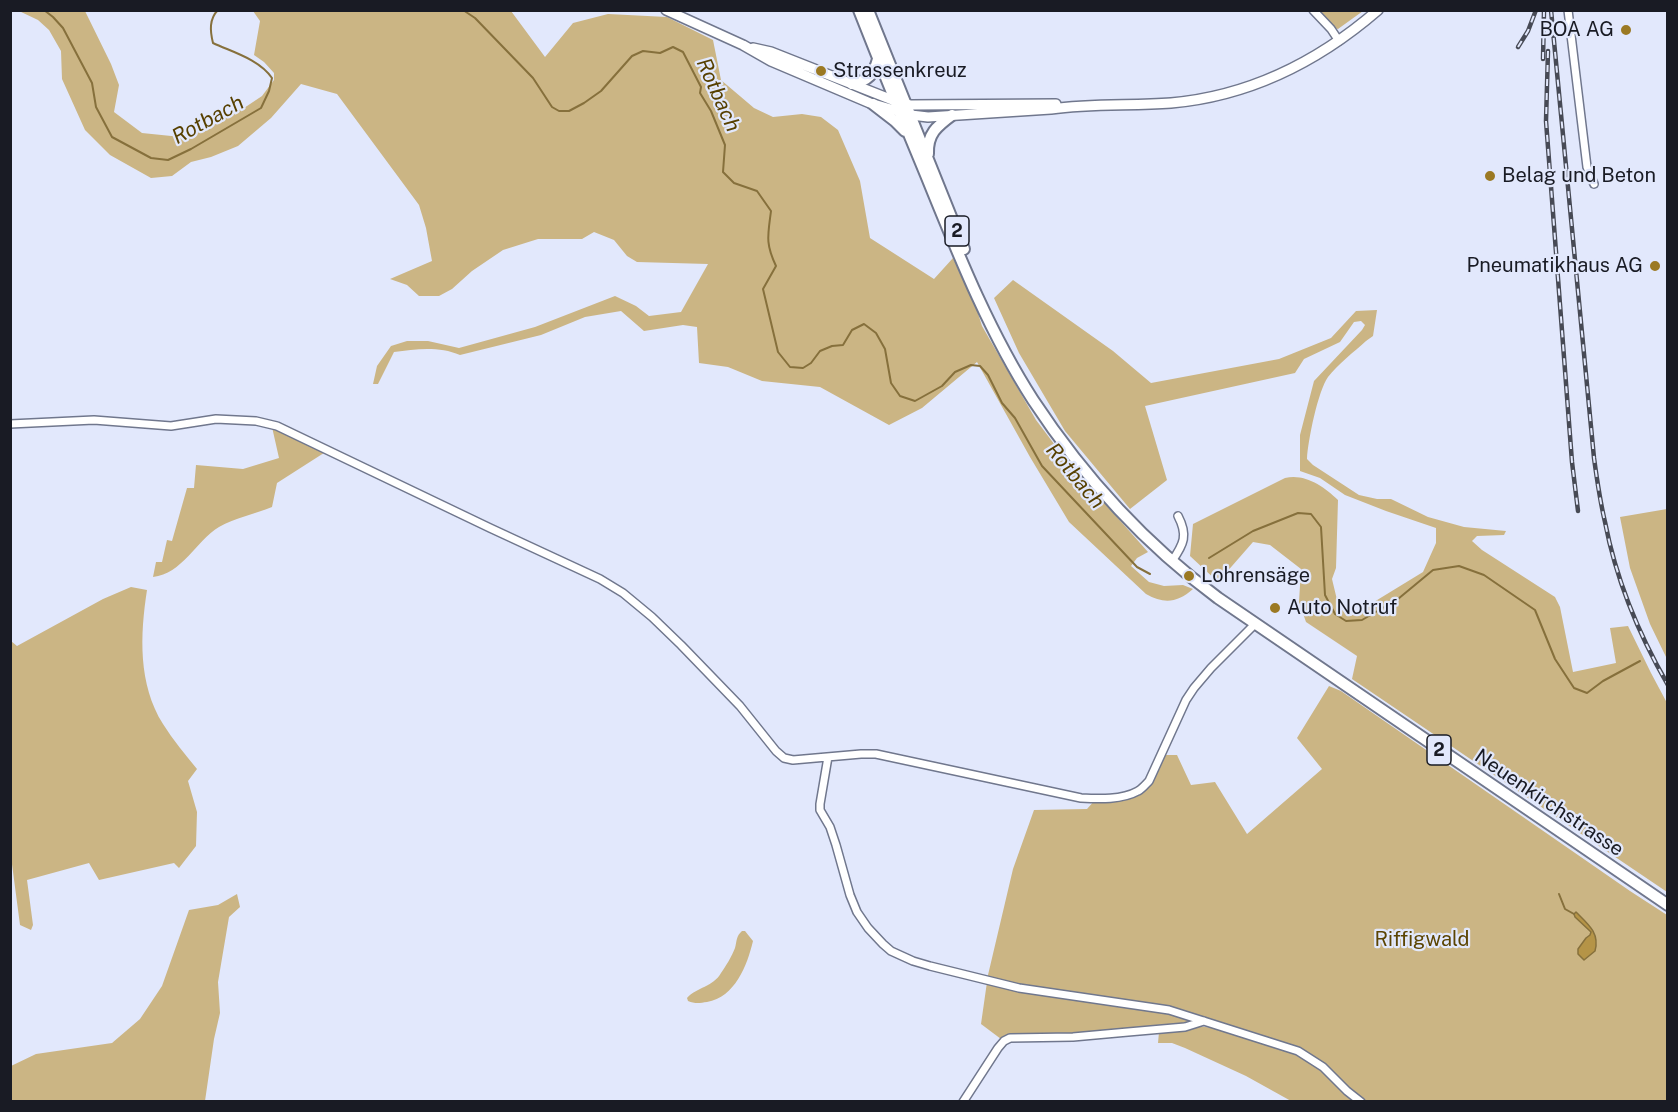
<!DOCTYPE html>
<meta charset="utf-8">
<style>
body{margin:0}
#map{position:relative;width:1678px;height:1112px;overflow:hidden;background:#e2e8fc;font-family:"Public Sans",sans-serif}
canvas{display:block}
.frame{position:absolute;inset:0;border:12px solid #191b24;pointer-events:none}
</style>
<div id="map">
<canvas width="1678" height="1112"></canvas>
<div class="frame"></div>
</div>
<script>
const ctx = document.querySelector('canvas').getContext('2d');
ctx.lineJoin = 'round';
function paint(path, color) { ctx.fillStyle = color; ctx.fill(path, 'evenodd'); }
function strokePath(path, color, width, dash) { ctx.strokeStyle = color; ctx.lineWidth = width; ctx.lineCap = dash ? 'butt' : 'round'; ctx.setLineDash(dash || []); ctx.stroke(path); }
function write(font, color, halo, rows, align = 'center') {
  ctx.font = font + ' "Public Sans",sans-serif'; ctx.lineWidth = 4.5; ctx.setLineDash([]); ctx.textBaseline = 'middle'; ctx.strokeStyle = halo; ctx.fillStyle = color; for (const [text, x, y, turn = 0] of rows) {
    ctx.save(); ctx.translate(x, y); ctx.rotate((+turn || 0) * Math.PI / 180); ctx.textAlign = isNaN(turn) ? turn : align; if (halo) ctx.strokeText(text, 0, 0); ctx.fillText(text, 0, 0); ctx.restore();
  }
}
paint(new Path2D(`
 M19,11H85L111,64L119,85L114,112L142,133L181,137L190,135L225,114L244,108L262,96L274,80V73L264,62L254,55L260,21L253,11H511L545,57L573,23L608,14L667,17L713,40L721,80L754,108L773,117L802,114L821,117L838,130L860,181L870,238L934,279L953,258L976,307L982,326L1036,420L1067,461L1148,552L1137,558L1131,566L1149,582L1164,586L1183,585L1193,589C1177,603 1164,604 1146,594L1069,522L1030,457L977,362L922,408L889,425L820,387L762,381L728,367L699,363L697,327L683,325L644,331L621,311L585,317L541,335L460,355C439,346 416,349 394,352L378,384H373L377,366L391,346L407,341H428L459,348L535,327L615,296L636,306L649,316L681,312L708,264L637,262L627,256L614,240L594,232L582,239H538L503,250L472,271L452,289L439,296H419L407,285L390,279L432,261L426,228L419,205L337,94L301,84L271,118L238,146L211,157L191,162L172,176L151,178L110,155L85,130L62,79L61,51L49,30L38,20Z
 M1315,11H1363L1338,29L1334,28Z
 M1013,280L1113,351L1151,383L1279,359L1331,338L1356,311L1377,310L1373,336L1366,341C1355,351 1337,365 1328,377C1318,391 1308,440 1307,459L1313,465L1359,495L1377,499H1391L1428,517L1464,527L1506,531L1504,535L1477,536L1472,541L1482,550L1555,597L1560,607L1573,672L1616,663L1610,628L1628,626L1651,673L1667,703V892L1352,679L1357,656L1306,622L1299,602L1301,569L1270,545L1253,542L1218,582L1190,556L1193,524L1285,478C1304,473 1324,486 1338,500L1336,568L1332,579L1338,604L1351,616L1423,572L1436,543V528L1386,511L1345,495L1320,478L1300,471V435L1314,381L1362,330L1365,325L1361,321L1354,322L1340,342L1304,359L1295,373L1145,406L1167,480L1130,509L1065,431L1019,353L994,298Z
 M272,427L327,451L277,483L272,507C255,514 235,518 219,527C196,541 182,574 153,577L156,562H162L167,540L172,541L187,488H194L196,465L243,469L279,458Z
 M1667,509H1668L1667,659L1650,624L1630,568L1620,517Z
 M131,587L147,590C140,635 138,684 163,724C173,740 185,754 197,769L188,781L197,812L196,846L179,868L174,863L99,880L89,863L27,880L33,925L31,930L20,925L10,849L11,641L17,646L103,599Z
 M1329,686L1341,691L1630,891L1667,915V1101H1366L1360,1098L1309,1055L1196,1018L1187,1024L1057,1035L1008,1034L1001,1039L981,1024L988,975L1013,869L1034,810L1087,809L1095,800L1142,791L1147,788L1156,774L1164,755H1177L1191,785L1215,782L1247,834L1322,769L1297,738Z
 M237,894L240,907L229,917L218,982L220,1013L214,1039L205,1101H11V1066L36,1054L112,1043L140,1019L162,986L189,910L218,905Z
 M742,931H745L753,941C747,966 735,997 707,1002C700,1003 695,1004 688,1001L687,998C697,987 713,987 721,973C726,966 732,956 735,948C737,941 736,936 742,931Z
 M1193,1026C1223,1026 1286,1046 1312,1063C1329,1073 1343,1089 1358,1101H1291L1246,1076L1185,1048L1172,1043H1158L1159,1032Z`), '#cbb584');
const water = new Path2D(`
 M1576,912C1588,924 1600,933 1595,951L1584,960L1578,954V949L1586,938L1590,935L1591,932L1575,917L1574,914Z`);
paint(water, '#b59447');
strokePath(water, '#86703c', 1.5);
strokePath(new Path2D(`
 M44,10L53,17L63,28L92,83L96,107L112,137L151,158L168,160L191,149L261,108L269,91L272,78C259,59 232,52 213,43C210,31 209,19 218,10
 M463,10L475,18L533,78L552,107L559,111H569L584,103L601,91L632,56L643,51L660,53L673,47L683,52L701,87L700,93L711,111L725,145L723,172L734,183L757,191L771,211C768,235 765,243 776,266L763,289L778,352L790,367L803,368L811,363L820,351L832,346L843,345L852,330L864,324L876,333L885,349L891,383L900,396L915,401L942,386L955,372L971,365L980,366L988,375L1002,403L1015,418L1042,466L1137,567L1150,574
 M1209,558L1253,531L1298,513L1311,514L1321,527L1325,595L1335,614L1346,621L1362,620L1398,599L1433,570L1459,566L1484,575L1535,610L1555,659L1574,688L1587,693L1603,681L1640,661
 M1559,894L1565,909L1574,914`), '#86703c', 2);
const street = new Path2D(`
 M1313,10L1331,29L1339,41
 M1568,10L1587,167L1594,184
 M10,424L94,420L171,426L216,419L256,421L277,426L490,528L572,566L600,579L623,593L652,617L681,645L740,706L776,751L784,758L793,760L861,754H876L1081,798C1099,799 1122,800 1138,791C1142,789 1146,784 1149,781L1186,700L1194,688L1211,668L1254,625
 M1172,561C1184,544 1188,535 1178,516
 M828,757L820,804V810L830,827L836,845L850,895L857,912L868,928L883,944L891,951L913,961L930,966L1019,988L1169,1010L1298,1051L1323,1067L1347,1091L1361,1102
 M963,1102L998,1048L1004,1041L1010,1038L1073,1037L1128,1032L1185,1027L1204,1021`);
const secondary = new Path2D(`
 M666,10L743,45L771,61L870,103L911,115L928,117L1051,109C1091,103 1131,106 1171,103C1250,96 1319,61 1378,10
 M753,48L771,52L895,101L911,105L1056,104`);
const primary = new Path2D(`
 M859,10C881,66 903,120 926,175C957,251 988,330 1033,400C1083,476 1145,544 1218,598L1668,905
 M868,10L964,249
 M852,84C868,81 874,74 878,59
 M873,104L895,121L905,131
 M928,154C927,134 937,126 952,115`);
strokePath(street, '#70778d', 10);
strokePath(secondary, '#70778d', 12);
strokePath(primary, '#70778d', 14);
strokePath(street, '#fff', 7);
strokePath(secondary, '#fff', 9);
strokePath(primary, '#fff', 10);
const rail = new Path2D(`
 M1551,10L1594,458C1597,480 1600,501 1605,522C1616,579 1639,635 1668,685
 M1518,47L1528,31L1536,10
 M1548,51L1546,121L1572,462L1578,511
 M1543,59L1544,11`);
strokePath(rail, '#474a55', 4.5);
strokePath(rail, '#e2e8fc', 2, [7]);
for (const [x, y, r, color] of [
 [1626,30,6,"#9b7923"],
 [821,71,6,"#9b7923"],
 [1490,176,6,"#9b7923"],
 [1655,266,6,"#9b7923"],
 [1189,576,6,"#9b7923"],
 [1275,608,6,"#9b7923"]
]) { const dot = new Path2D(); dot.arc(x, y, r, 0, 2 * Math.PI); ctx.fillStyle = color; ctx.fill(dot); strokePath(dot, '#e2e8fc', 2); }
for (const [x, y, w] of [
 [957,231,24],
 [1439,750,24]
]) { const box = new Path2D(); box.roundRect(x - w / 2, y - 15, w, 30, 4.5); ctx.fillStyle = '#e2e8fc'; ctx.fill(box); strokePath(box, '#191b24', 1.5); }
write('bold 18px', '#191b24', null, [
 ["2",957,231],
 ["2",1439,750]
]);
write('20px', '#191b24', '#e2e8fc', [
 ["BOA AG",1614,30,"right"],
 ["Strassenkreuz",833,71],
 ["Belag und Beton",1502,176],
 ["Pneumatikhaus AG",1643,266,"right"],
 ["Lohrensäge",1201,576],
 ["Auto Notruf",1287,608]
], 'left');
write('20px', '#191b24', '#e2e8fc', [
 ["Neuenkirchstrasse",1549,803,34]
]);
write('20px', '#5b4403', '#e2e8fc', [
 ["Riffigwald",1422,940]
]);
write('italic 21px', '#574000', '#e2e8fc', [
 ["Rotbach",718,95,66],
 ["Rotbach",208,120,-29],
 ["Rotbach",1075,476,50]
]);
</script>
